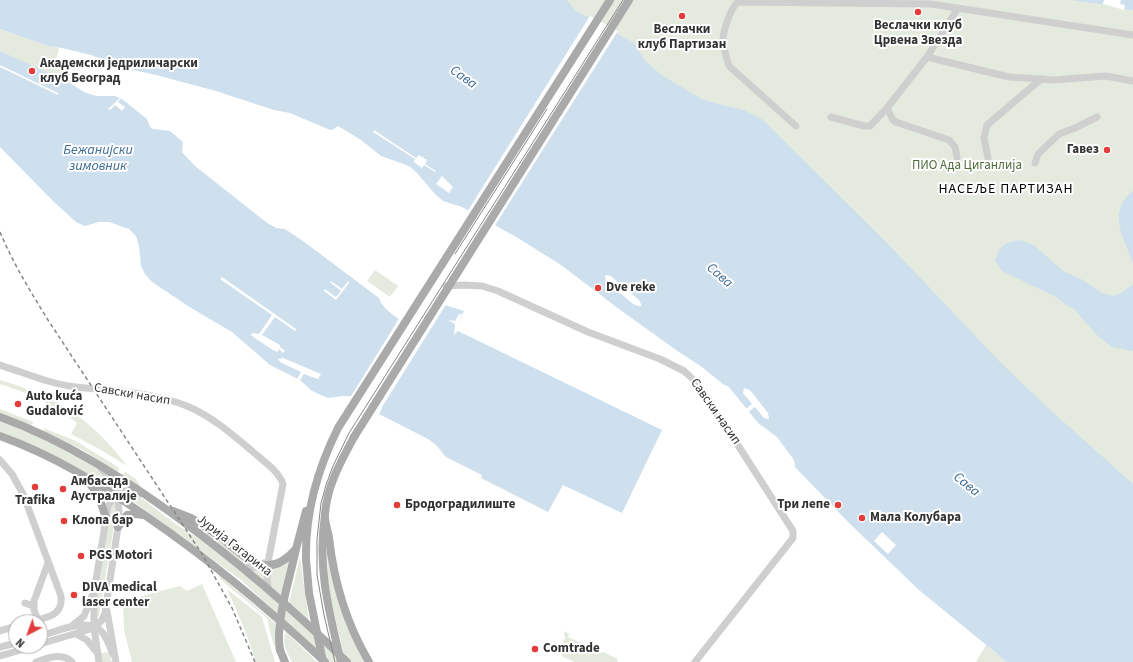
<!DOCTYPE html>
<meta charset="utf-8">
<style>
body{margin:0}
#map{position:relative;width:1133px;height:662px;overflow:hidden;background:#fff;font-family:"Source Sans 3",sans-serif}
canvas{display:block}
.north{position:absolute;left:8px;top:614px;width:40px;height:40px;box-sizing:border-box;background:#fff;border:1px solid #adadad;border-radius:50%;rotate:221deg;font-size:11px;font-weight:700;line-height:16px;text-align:center;color:#323232}
.north::after{content:'';display:block;margin:auto;width:14px;height:18px;background:#e23d3b;clip-path:polygon(50% 0,100% 100%,50% 72%,0 100%)}
</style>
<div id="map">
<canvas width="1133" height="662"></canvas>
<div class="north">N</div>
</div>
<script>
const ctx = document.querySelector('canvas').getContext('2d');
ctx.lineJoin = 'round';
function paint(path, color) { ctx.fillStyle = color; ctx.fill(path, 'evenodd'); }
function strokePath(path, color, width, dash) { ctx.strokeStyle = color; ctx.lineWidth = width; ctx.lineCap = dash ? 'butt' : 'round'; ctx.setLineDash(dash || []); ctx.stroke(path); }
function write(font, color, halo, rows, align = 'center') {
  ctx.font = font + ' "Source Sans 3",sans-serif'; ctx.lineWidth = 4; ctx.setLineDash([]); ctx.textBaseline = 'middle'; ctx.strokeStyle = halo; ctx.fillStyle = color; for (const [text, x, y, turn = 0] of rows) {
    ctx.save(); ctx.translate(x, y); ctx.rotate((+turn || 0) * Math.PI / 180); ctx.textAlign = isNaN(turn) ? turn : align; if (halo) ctx.strokeText(text, 0, 0); ctx.fillText(text, 0, 0); ctx.restore();
  }
}
paint(new Path2D(`
 M519,0H1133V528Z
 M0,29L42,44L59,48L54,68L72,74L70,83L0,78Z
 M375,270L398,286L390,297L367,281Z
 M0,380C57,397 91,418 127,466L101,450L71,434L77,423C54,404 28,393 0,384Z
 M0,409L33,422L32,426L0,413Z
 M0,421L41,438L89,462L100,471L109,482L106,485C71,463 39,447 0,432Z
 M43,428L74,440L118,467L119,468V470L118,472L81,449L44,431Z
 M125,472L136,479L141,487L123,475Z
 M123,494L138,496L144,500L177,525L206,543L237,566L313,633L343,662H330L241,580Z
 M115,503V520L99,616L96,615V600L110,512L113,504Z
 M184,518L207,531L254,566L243,565Z
 M327,552L338,599L366,662H352L344,655L328,587Z
 M300,557L309,622L289,603Z
 M291,559L281,597L269,585L271,568Z
 M263,567L266,569L265,583L248,569Z
 M218,574L275,623C275,637 278,648 284,662H280L271,636L267,618L221,580Z
 M202,584L236,662H132L124,630L123,601L180,586L187,591Z
 M227,589L262,617L275,662H256L245,630Z
 M564,631L569,634L568,637L600,651V653L603,652L618,659L617,662H575L563,657L560,651L565,638Z
 M286,632L317,662H292C288,654 281,642 286,632Z
 M986,645L1007,662H976Z
 M99,650L102,653L109,652L112,662H102Z`), '#e4ebde');
paint(new Path2D(`
 M0,0H567L575,10L634,43L645,61L663,76L702,99L718,104L744,110L763,120L888,244L1000,362L1047,407L1133,484V662H1007L919,590L848,522L795,467L794,460L777,437L758,423L729,387L723,384L702,367L676,350L619,309L561,265L518,238L462,207L443,201L435,194L417,173L409,166L381,156L361,140L338,126L332,130H330L290,113L274,110L216,91L156,75L129,69L91,55L62,48L48,46L0,29Z
 M1071,0H1133V10C1122,10 1113,6 1102,4C1091,3 1081,2 1071,0Z
 M0,51L70,83L84,92L96,96H115L122,99L147,119L150,127L153,129L170,131L183,142L182,152L195,166L266,222L276,228L285,229L303,241L379,298C384,313 405,323 419,328L442,304L464,311L458,324V331L662,430L622,513L563,485L548,512L481,478L482,475L446,457L436,445L428,439L379,414L382,409V400L377,397L343,396L328,398L312,391L300,380L270,365L232,332L191,308L152,282L145,274L141,266L139,246L136,236L129,229L109,222H99L85,226L76,222L53,201L0,147Z
 M1133,191V263C1124,238 1106,212 1133,191Z
 M1020,240L1034,245L1063,271L1083,280L1102,293L1114,296L1123,292L1133,284V351L1112,347L1098,336L1073,308L1069,307L1054,296L1002,271L995,260C1001,244 1004,243 1020,240Z`), '#cedfed');
paint(new Path2D(`
 M1104,0H1121L1120,4L1125,5L1124,10L1103,4Z
 M590,16L618,31L494,227L467,212Z
 M0,65L58,93V95L0,67Z
 M120,98H121L118,102L125,107L122,111L115,105L110,110L108,109Z
 M374,130L416,158L419,155L427,160L425,164L436,171L435,172L424,165L422,168L414,162L415,159L373,132Z
 M442,176L453,187L449,193L436,184Z
 M605,275H607L611,276L639,300L642,306H638L633,304L606,281Z
 M222,277L296,329L295,331L275,317L262,335L280,345V347L285,351L283,353L279,349L277,352L273,350L256,339L251,335V334L253,333L259,334L272,315L220,279Z
 M331,281L342,289L348,281L349,283L336,300L324,291L325,289L336,297L341,291L330,282Z
 M442,302L447,303L377,415L380,408V401L376,399L350,398L400,317L405,321L420,326Z
 M459,314H462L458,324V331L454,335L455,324L448,320L455,321Z
 M283,358L321,374L318,379L304,374L300,380L297,379L301,372L280,362L278,359Z
 M744,388L750,390L768,413L769,419L764,418L755,407L748,412L746,409L752,404L743,393Z
 M882,532L896,545L888,554L874,541Z`), '#fff');
strokePath(new Path2D(`
 M927,57L958,8
 M887,108L893,120L896,122L949,140L955,147L957,157
 M831,117L864,126H870L887,108L927,57L984,71L1009,77L1054,80L1106,76L1133,81
 M796,126L729,66C726,57 724,49 723,40C723,31 731,7 738,2L931,4L1133,35
 M988,158L984,138L987,125L1041,79
 M1035,163L1038,154L1059,134L1075,128L1097,117
 M446,286L464,285L482,286L498,291L588,332L660,359L684,371L696,382L701,392L734,439L793,531V538L695,662
 M0,365C25,373 50,384 76,387C113,391 152,392 187,406C211,416 232,434 252,451C262,460 278,470 283,484L269,557L267,579L268,588
 M0,460L12,474L23,494L61,596C63,617 46,617 31,622
 M242,566C251,568 256,569 264,563
 M25,603L33,606
 M107,611L116,662
 M38,620L34,610V601L48,563
 M73,625L84,616L92,596
 M0,631L16,626
 M76,634L87,640L95,650
 M40,636C56,632 89,616 102,632C107,638 110,647 113,654
 M40,644L94,628L102,620L105,613L118,527L119,509L116,491L107,475L101,468
 M0,647L16,643
 M0,656L35,646
 M36,662C48,658 62,652 72,662
 M99,662L94,628V592L108,507C115,490 123,488 141,494`), '#cfcfcf', 7);
strokePath(new Path2D(`
 M0,417C66,441 125,479 181,520C241,564 294,610 347,662
 M0,436C55,456 98,483 146,516C210,560 268,608 325,662
 M354,437C341,461 327,486 325,514C324,521 328,530 329,538C334,582 346,623 369,662
 M88,481L99,497L106,518
 M173,511L191,518L218,535
 M118,527L127,515L137,514L143,515
 M296,549L306,511
 M306,559C305,512 317,470 338,428L610,0
 M280,650L285,662`), '#aaa', 8);
strokePath(new Path2D(`
 M455,254L547,109
 M335,662L324,615L317,575V539L321,503L326,485L333,466L349,433L623,0`), '#878787', 1);
strokePath(new Path2D(`
 M0,232C13,263 30,291 48,320L202,554L232,608L255,662`), '#878787', 1.5, [4, 3]);
strokePath(new Path2D(`
 M354,437L629,0
 M325,515C317,568 329,611 341,662
 M218,535C244,556 266,583 295,550
 M306,559L309,593L323,662
 M280,650C275,621 290,579 296,549`), '#aaa', 8);
for (const [x, y, r, color] of [
 [918,12,4,"#e23d3b"],
 [682,16,4,"#e23d3b"],
 [32,71,4,"#e23d3b"],
 [1107,150,4,"#e23d3b"],
 [598,288,4,"#e23d3b"],
 [18,404,4,"#e23d3b"],
 [35,487,4,"#e23d3b"],
 [63,489,4,"#e23d3b"],
 [397,505,4,"#e23d3b"],
 [838,505,4,"#e23d3b"],
 [862,518,4,"#e23d3b"],
 [64,521,4,"#e23d3b"],
 [81,556,4,"#e23d3b"],
 [74,595,4,"#e23d3b"],
 [535,649,4,"#e23d3b"]
]) { const dot = new Path2D(); dot.arc(x, y, r, 0, 2 * Math.PI); ctx.fillStyle = color; ctx.fill(dot); strokePath(dot, '#fff', 1.5); }
write('bold 13px', '#323232', '#fff', [
 ["Веслачки клуб",918,26,"center"],
 ["Црвена Звезда",918,41,"center"],
 ["Веслачки",682,30,"center"],
 ["клуб Партизан",682,45,"center"],
 ["Академски једриличарски",40,64],
 ["клуб Београд",40,79],
 ["Гавез",1099,150,"right"],
 ["Dve reke",606,288],
 ["Auto kuća",26,397],
 ["Gudalović",26,412],
 ["Амбасада",71,482],
 ["Аустралије",71,497],
 ["Trafika",35,501,"center"],
 ["Бродоградилиште",405,505],
 ["Три лепе",830,505,"right"],
 ["Мала Колубара",870,518],
 ["Клопа бар",72,521],
 ["PGS Motori",89,556],
 ["DIVA medical",82,588],
 ["laser center",82,603],
 ["Comtrade",543,649]
], 'left');
write('13px', '#516e3f', '#fff', [
 ["ПИО Ада Циганлија",967,166]
]);
write('13px', '#323232', '#fff', [
 ["Савски насип",132,395,10],
 ["Савски насип",715,412,55],
 ["Јурија Гагарина",234,546,38]
]);
write('italic 14px', '#406d94', '#fff', [
 ["Сава",463,78,35],
 ["Бежанијски",98,151],
 ["зимовник",98,167],
 ["Сава",719,276,41],
 ["Сава",966,485,39]
]);
ctx.letterSpacing = '1px';
write('14px', '#000', '#fff', [
 ["НАСЕЉЕ ПАРТИЗАН",1006,190]
]);
ctx.letterSpacing = '0px';
</script>
